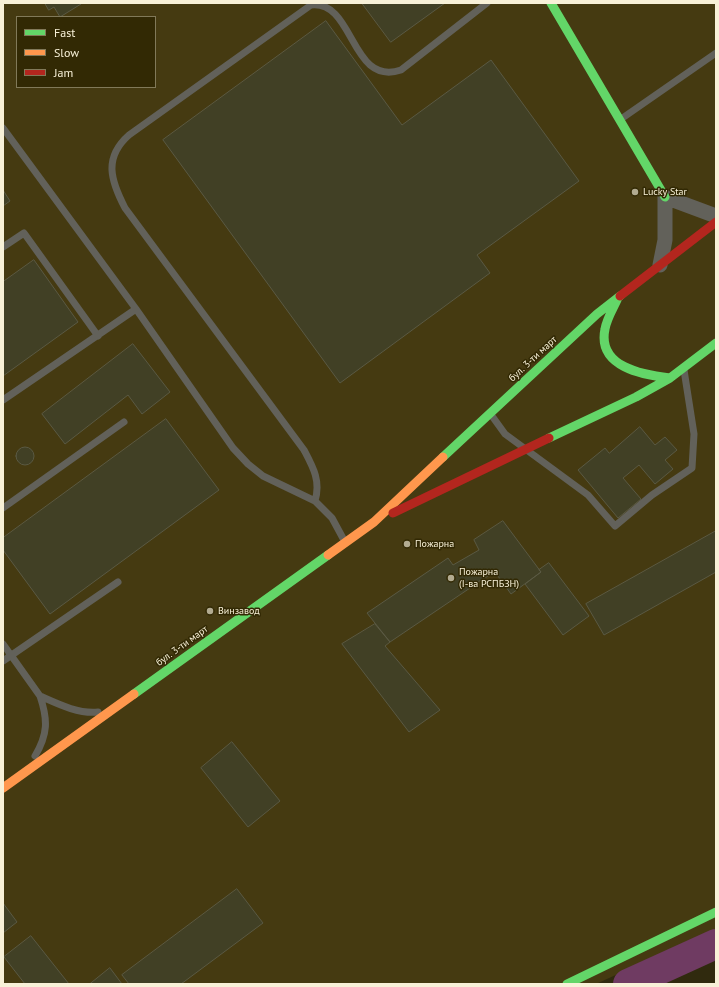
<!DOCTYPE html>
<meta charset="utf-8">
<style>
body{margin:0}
#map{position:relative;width:719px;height:987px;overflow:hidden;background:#302a0e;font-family:"PT Sans",sans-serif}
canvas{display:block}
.frame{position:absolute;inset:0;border:4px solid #f8f1d8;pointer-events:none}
.legend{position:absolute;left:16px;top:16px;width:140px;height:72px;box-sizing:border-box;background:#322904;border:1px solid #817959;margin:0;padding:5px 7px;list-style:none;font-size:12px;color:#f8f1d8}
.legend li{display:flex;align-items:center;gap:8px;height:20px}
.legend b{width:20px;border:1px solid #817959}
</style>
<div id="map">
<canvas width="719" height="987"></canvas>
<div class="frame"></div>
<ul class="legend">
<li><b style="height:5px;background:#63d668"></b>Fast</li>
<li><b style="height:5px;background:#ff974d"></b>Slow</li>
<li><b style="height:5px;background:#b3261e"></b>Jam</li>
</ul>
</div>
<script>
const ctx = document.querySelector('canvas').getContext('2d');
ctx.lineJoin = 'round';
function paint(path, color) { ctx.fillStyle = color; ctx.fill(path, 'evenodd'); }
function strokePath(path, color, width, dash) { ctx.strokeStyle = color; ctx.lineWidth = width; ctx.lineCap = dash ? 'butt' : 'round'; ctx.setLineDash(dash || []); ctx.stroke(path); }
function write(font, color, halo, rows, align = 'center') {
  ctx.font = font + ' "PT Sans",sans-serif'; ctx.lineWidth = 3; ctx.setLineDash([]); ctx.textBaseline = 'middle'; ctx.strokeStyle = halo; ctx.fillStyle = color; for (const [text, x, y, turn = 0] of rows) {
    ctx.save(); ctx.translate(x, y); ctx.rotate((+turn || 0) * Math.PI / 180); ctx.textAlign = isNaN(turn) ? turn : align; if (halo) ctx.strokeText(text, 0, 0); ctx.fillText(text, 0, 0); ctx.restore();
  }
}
paint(new Path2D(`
 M3,3H716V929L596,984H3ZM17,17H155V87H17Z`), '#453a11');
strokePath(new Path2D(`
 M628,984L716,944`), '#6f3b62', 30);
const building = new Path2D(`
 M45,3H81V4L60,17L54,7L49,10Z
 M362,3H445L391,42Z
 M326,21L402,125L491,60L579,181L477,255L490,273L340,383L163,140Z
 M3,190L10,201L3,206Z
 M34,260L78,322L3,376V282Z
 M133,344L170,392L142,414L128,395L65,444L42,414Z
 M166,419L219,490L50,614L3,550V538Z
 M640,427L655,445L665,437L677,450L665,460L673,469L655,484L639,465L623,478L641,499L618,518L578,470L605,448L609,453Z
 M16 456a9 9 0 1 1 18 0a9 9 0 1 1-18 0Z
 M503,521L541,572L511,594L495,572L469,587L470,588L390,642L367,613L448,558L453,565L479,550L474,540Z
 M716,531V572L604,635L586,604Z
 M549,563L589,616L563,635L525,584L541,572L539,570Z
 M375,624L390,642L385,646L440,710L409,732L342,644Z
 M232,742L280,801L248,827L201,768Z
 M237,889L263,923L181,984H129L122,975Z
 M3,903L17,922L3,933Z
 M31,936L69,984H25L4,957Z
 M110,968L122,984H90Z`);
paint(building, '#414025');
strokePath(building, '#5a5943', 1);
strokePath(new Path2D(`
 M621,119L716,53
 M3,128L136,309L233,448L248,464L263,476L315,501L332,518L345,542
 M3,247L24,233L98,336
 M3,400L136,309
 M492,416L505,434L588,495L615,526L652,495L692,468L694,434L684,370
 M315,501C321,481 313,467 304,450L125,208C111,181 103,158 129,135L311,5C355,0 350,87 401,70L487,3
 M3,508L124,422
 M3,644L40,696
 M3,661L118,582
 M35,756C48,734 48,720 40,696C58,704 78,714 98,712`), '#62615a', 7);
strokePath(new Path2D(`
 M660,265L665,240V197L716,216`), '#62615a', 15);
strokePath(new Path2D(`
 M551,3L665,197
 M617,300C613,309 607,318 605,329C597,367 643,375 670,378
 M549,438L636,397L670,378L716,343
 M443,457L597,314L620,296
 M134,694L328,555
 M567,984L716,912`), '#63d668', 9);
strokePath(new Path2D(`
 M328,555L374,522L443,457
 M3,788L134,694`), '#ff974d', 9);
strokePath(new Path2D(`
 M620,296L716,222
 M393,513L549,438`), '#b3261e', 9);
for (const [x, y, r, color] of [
 [635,192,4,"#b2ab91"],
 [407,544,4,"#b2ab91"],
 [451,578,4,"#b2ab91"],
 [210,611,4,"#b2ab91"]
]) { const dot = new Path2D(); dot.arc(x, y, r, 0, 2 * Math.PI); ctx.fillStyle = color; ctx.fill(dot); strokePath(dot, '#322904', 1.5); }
write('10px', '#f8f1d8', '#322904', [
 ["Lucky Star",643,192],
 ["Пожарна",415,544],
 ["Пожарна",459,572],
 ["(I-ва РСПБЗН)",459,584],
 ["Винзавод",218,611]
], 'left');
write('10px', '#f8f1d8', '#322904', [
 ["бул. 3-ти март",533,359,-43],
 ["бул. 3-ти март",182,646,-36]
]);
</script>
